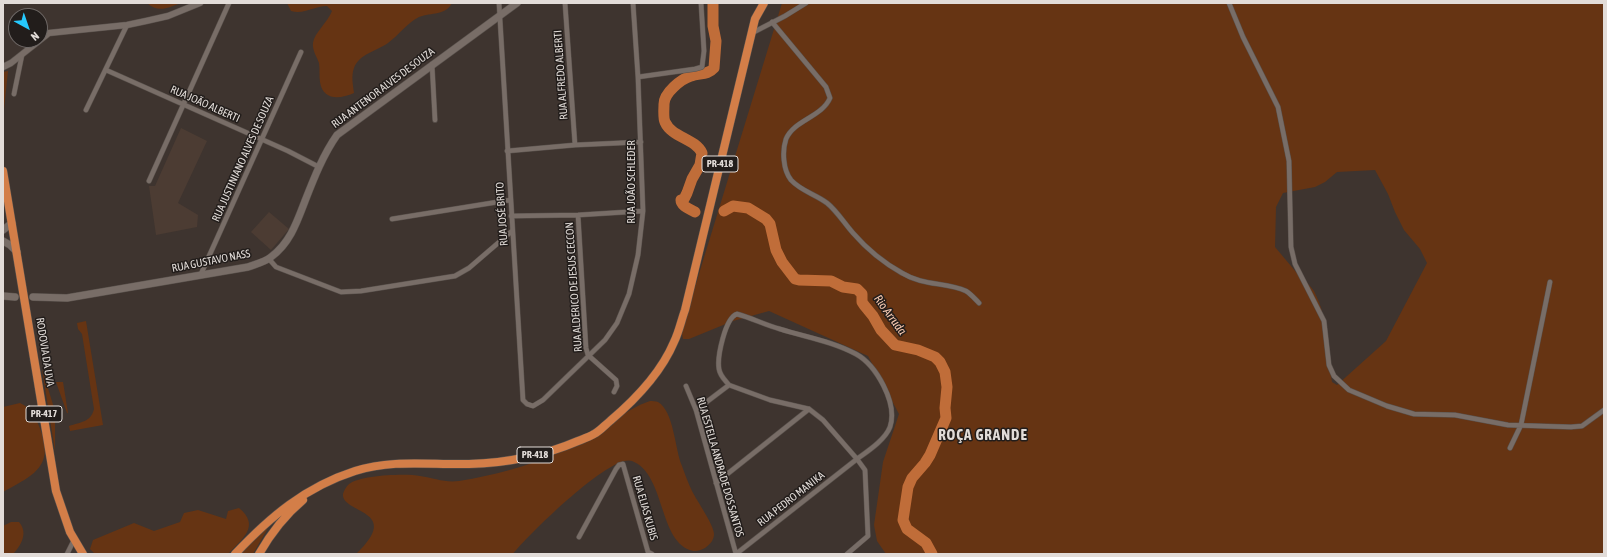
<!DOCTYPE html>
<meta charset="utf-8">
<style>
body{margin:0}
#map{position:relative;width:1607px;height:557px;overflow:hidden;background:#3e342f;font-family:"Asap Condensed",sans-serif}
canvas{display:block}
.frame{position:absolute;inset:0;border:4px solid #e2dcd8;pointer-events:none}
.north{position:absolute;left:8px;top:8px;width:40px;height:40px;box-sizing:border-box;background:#221d1b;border:1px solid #6f6967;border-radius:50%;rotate:140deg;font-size:11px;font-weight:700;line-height:16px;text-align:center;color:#e2dcd8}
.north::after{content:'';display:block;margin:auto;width:14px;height:18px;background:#26c9fe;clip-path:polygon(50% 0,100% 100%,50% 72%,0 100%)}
</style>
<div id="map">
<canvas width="1607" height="557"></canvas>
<div class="frame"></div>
<div class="north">N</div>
</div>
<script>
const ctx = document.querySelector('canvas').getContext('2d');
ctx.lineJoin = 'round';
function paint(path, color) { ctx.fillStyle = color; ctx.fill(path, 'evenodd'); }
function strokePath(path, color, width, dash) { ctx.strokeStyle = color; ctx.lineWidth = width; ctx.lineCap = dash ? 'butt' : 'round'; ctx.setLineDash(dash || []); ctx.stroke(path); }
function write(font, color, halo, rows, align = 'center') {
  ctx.font = font + ' "Asap Condensed",sans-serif'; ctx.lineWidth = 3; ctx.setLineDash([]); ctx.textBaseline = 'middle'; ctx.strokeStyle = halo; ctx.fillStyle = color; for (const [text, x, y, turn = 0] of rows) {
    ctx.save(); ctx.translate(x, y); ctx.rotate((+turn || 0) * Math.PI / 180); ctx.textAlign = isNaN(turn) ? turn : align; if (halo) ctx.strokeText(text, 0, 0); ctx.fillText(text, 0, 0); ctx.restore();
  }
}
paint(new Path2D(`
 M181,128L207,141L178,203L198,215L197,227L156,235L149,186H155Z
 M269,212L289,229L271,250L251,232Z`), '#4c3c33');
paint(new Path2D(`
 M147,3H181C168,8 158,13 147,3Z
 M287,3H452C445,16 432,12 419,17C407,23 399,35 388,43C377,51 359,54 354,68C351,76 353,85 354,93C340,99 323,101 320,82C319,76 320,69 319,63C317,57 312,50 313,43C314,33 328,22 332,11L327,6C314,6 304,15 291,11Z
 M782,3H1604V554H886L877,541L874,525L883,462L899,414L868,356L769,311L733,321L689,339H683L682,334L683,326ZM1375,170L1388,194L1395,212L1404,230L1420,249L1427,263L1386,341L1337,385L1332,382L1323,330L1322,311L1319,302L1314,291L1305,280L1296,272L1275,247L1276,207L1283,193L1315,187L1325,182L1337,172Z
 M8,71L3,119V72Z
 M86,321L103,425L70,431L69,426C81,422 91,422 94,409L82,334L78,329L77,323Z
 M42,369L55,411V451Z
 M63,382L68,413H67L56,382Z
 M650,401C652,401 656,401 658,402C674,411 675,450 682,466C685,474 688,483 692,491C697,501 714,525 714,534C714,544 702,552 693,551C658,543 666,474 632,461C611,453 527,536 513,554H356C404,509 341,514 343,494C344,490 346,487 349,484C360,475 407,473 420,476C434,478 445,483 459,481C495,475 525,467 558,453C566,449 575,446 583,442C606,429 625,409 650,401Z
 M20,403C31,408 35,416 39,426C56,466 34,475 3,492V407Z
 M239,508C261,526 242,539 228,554H95L90,549L93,540L134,523L154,531L180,522L184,513L198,510L226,519L228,511Z
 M11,522H19C28,532 22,545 13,554H3V526Z
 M268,528L253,554H238L256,536Z`), '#663413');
strokePath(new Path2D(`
 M724,211L733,206L748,208L766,219L770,224L776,250L782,262L795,279L799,280L831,281L843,287L857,289L862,294V302L864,305L873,316L881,330L895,345L918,350L935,357L940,362L945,372L947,387L945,408L946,418L930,455L925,463L912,478L908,487L903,520L907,529L926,543L932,554
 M695,212C690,209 681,206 681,200L684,199L687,193L692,179L700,165L702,153C695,138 672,138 665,122C663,118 664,109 664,104C664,93 681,79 691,76C699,73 708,75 714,68L716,41L713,26V3`), '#c06d39', 11);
const minor = new Path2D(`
 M499,3L523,400L527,404L533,406L543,400L605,340L617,323L629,294L638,255L643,211L638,77L633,3
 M565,3L575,145
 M1229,3L1243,37L1278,107L1289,161L1291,247L1295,264L1324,321L1329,365L1334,376L1349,390L1387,406L1414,414L1455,415L1508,425L1571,427L1582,426L1604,410
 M772,22L826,87L830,98C822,117 794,120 786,139C782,151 783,170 791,180C801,191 815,194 827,203C837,211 844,223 853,233C866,248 884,263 902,273C923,286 946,282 966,291C971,294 975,299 979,303
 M752,33L785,16L806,3
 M432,64L435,120
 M106,70L288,151L319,167
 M638,77L695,69L702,67L704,51L701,3
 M14,94L22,55
 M86,110L127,25
 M507,151L575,145L641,142
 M149,181L229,3
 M578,215L586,348L588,355L616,380L617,386L614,392
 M511,216L578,215L643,211
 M392,219L510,200
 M269,259L276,267L341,292L361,291L455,276L469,268L512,231
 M201,274L301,52
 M729,385L770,400L809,409L823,420L857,459L736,554
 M686,386L696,410L736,554
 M696,410L729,385C725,380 720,376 719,369C717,357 725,318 737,314C752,318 765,325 780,329C805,337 832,341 856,354C876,365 898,403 890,427C885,440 868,451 857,459L865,470L868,536L847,554
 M1510,448L1521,425L1550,282
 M716,483L809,409
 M579,537L616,469L619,465L623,464L648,552L652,554
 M67,554L74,540`);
const tertiary = new Path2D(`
 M3,67L11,63L49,33L127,25L146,21L168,16L200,3`);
const secondary = new Path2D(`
 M3,230L12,223
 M3,241L10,245L17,252
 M3,296L15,297
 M33,297L67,298L248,267C256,264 265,262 271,257C290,243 297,222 305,201C314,178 323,155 337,135L517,3`);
const trunk = new Path2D(`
 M3,171L56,491L70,532L83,554
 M235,554C270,517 305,487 355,471C393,459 430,465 469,464C506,463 543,456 578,441C583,439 589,437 594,434C600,431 605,425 610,421C636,399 661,373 674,342C679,332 681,321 685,310L755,19L764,3
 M259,554C271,533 284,516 303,500`);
strokePath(minor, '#5a524d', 5.5);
strokePath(tertiary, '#5a524d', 7);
strokePath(secondary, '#5a524d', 8);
strokePath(trunk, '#5a524d', 9);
strokePath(minor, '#786d67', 4.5);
strokePath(tertiary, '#786d67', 6);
strokePath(secondary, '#786d67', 7);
strokePath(trunk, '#d37e48', 8);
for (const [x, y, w] of [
 [720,164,36],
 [44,414,36],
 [535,455,36]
]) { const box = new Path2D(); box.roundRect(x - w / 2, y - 8, w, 16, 3); ctx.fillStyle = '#221d1b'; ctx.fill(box); strokePath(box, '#e2dcd8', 1); }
write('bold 10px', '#e2dcd8', null, [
 ["PR-418",720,164],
 ["PR-417",44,414],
 ["PR-418",535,455]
]);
write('11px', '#e2dcd8', '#221d1b', [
 ["RUA ALFREDO ALBERTI",561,75,-94],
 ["RUA ANTENOR ALVES DE SOUZA",383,88,-37],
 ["RUA JOÃO ALBERTI",205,104,24],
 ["RUA JUSTINIANO ALVES DE SOUZA",243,159,-66],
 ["RUA JOÃO SCHLEDER",632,182,-90],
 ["RUA JOSÉ BRITO",502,214,-94],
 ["RUA GUSTAVO NASS",211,261,-11],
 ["RUA ALDERICO DE JESUS CECCON",574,287,-94],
 ["RODOVIA DA UVA",45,352,81],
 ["RUA ESTELLA ANDRADE DOS SANTOS",720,467,74],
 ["RUA PEDRO MANIKA",791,499,-38],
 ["RUA ELIAS KUBIS",645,508,74]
]);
write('italic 12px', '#f7c9b0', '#221d1b', [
 ["Rio Arruda",890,315,54]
]);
ctx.letterSpacing = '1px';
write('bold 15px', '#e2dcd8', '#221d1b', [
 ["ROÇA GRANDE",983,435]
]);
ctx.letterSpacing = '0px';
</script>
